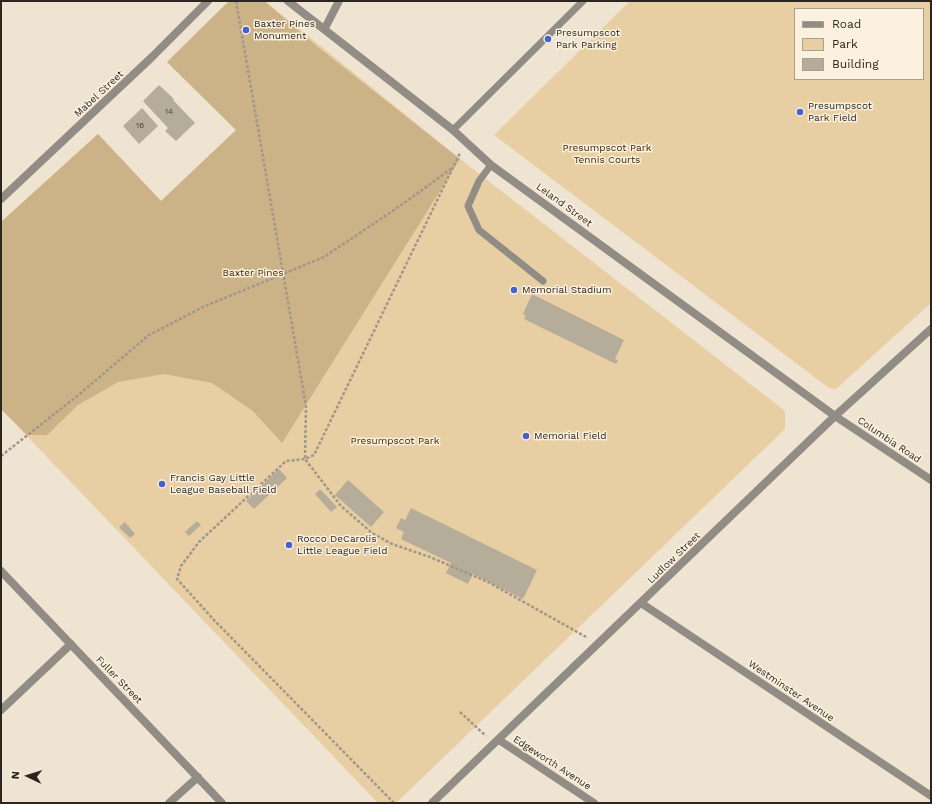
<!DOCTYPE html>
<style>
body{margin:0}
#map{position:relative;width:932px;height:804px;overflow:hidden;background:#efe4d1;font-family:"Work Sans",sans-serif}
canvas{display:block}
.frame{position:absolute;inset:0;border:2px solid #2b2720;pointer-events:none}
.legend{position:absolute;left:794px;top:8px;width:130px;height:72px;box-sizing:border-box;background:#fcf1de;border:1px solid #a8a092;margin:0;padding:5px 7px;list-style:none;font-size:12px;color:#2b2720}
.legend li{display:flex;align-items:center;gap:8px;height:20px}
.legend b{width:20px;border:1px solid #a8a092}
.north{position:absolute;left:8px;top:756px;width:40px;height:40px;-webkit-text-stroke:3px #fcf1de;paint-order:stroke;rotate:274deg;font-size:11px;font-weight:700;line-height:16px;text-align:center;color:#2b2720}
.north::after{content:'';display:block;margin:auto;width:14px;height:18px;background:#2b2720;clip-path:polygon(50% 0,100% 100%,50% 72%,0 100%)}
</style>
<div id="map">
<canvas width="932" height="804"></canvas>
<div class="frame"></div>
<ul class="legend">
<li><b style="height:5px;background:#918c84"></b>Road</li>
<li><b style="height:11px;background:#e7cea3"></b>Park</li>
<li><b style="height:11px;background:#b6ac9a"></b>Building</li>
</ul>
<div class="north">N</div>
</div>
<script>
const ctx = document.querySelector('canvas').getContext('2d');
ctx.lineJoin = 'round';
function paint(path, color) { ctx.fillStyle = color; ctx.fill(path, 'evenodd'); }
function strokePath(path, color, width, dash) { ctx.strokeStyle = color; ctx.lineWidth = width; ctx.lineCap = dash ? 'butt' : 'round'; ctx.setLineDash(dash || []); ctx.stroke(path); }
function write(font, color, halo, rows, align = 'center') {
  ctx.font = font + ' "Work Sans",sans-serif'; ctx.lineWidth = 3; ctx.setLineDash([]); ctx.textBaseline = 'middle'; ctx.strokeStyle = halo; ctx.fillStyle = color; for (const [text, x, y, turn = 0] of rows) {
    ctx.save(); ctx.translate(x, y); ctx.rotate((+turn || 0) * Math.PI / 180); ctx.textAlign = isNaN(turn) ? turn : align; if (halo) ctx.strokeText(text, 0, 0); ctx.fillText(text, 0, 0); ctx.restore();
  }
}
paint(new Path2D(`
 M229,1H265L464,162L785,411V429L396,803H378L1,409V222L98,134L161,201L236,130L167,62Z
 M630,1H931V303L836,389L829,388L494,135ZM795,9H923V79H795Z`), '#e7cea3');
paint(new Path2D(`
 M229,1H264L318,47L460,159L282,443L253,411L212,383L164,374L118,382L78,405L47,435H27L1,409V222L98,134L161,201L236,130L167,62Z`), '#ccb287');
paint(new Path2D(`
 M159,85L173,98L174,101L195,123L176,141L165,131L168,128L143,101Z
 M142,108L158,126L139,144L123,126Z
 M532,294L624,340L615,359L618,360L616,364L524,319L526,316L523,314Z
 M279,469L287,478L254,509L246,501Z
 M348,480L384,512L371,527L335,495Z
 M320,489L337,507L331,512L315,494Z
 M411,508L537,570L523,599L473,574L468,584L446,573L451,563L401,539L404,532L396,528L401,518L405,520Z
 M197,521L201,525L189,536L185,532Z
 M125,522L135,534L130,538L119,527Z`), '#b6ac9a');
strokePath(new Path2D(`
 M236,1L306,406L305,459L341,506L372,533L392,544L430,557L488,582L588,638
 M1,456L76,397L149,335L203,307L324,257L400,206L452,168
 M460,712L486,736
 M394,803L214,620L177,579L181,566L199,542L286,461L305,459L314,455L460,153`), '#9f9789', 2.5, [3, 2]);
strokePath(new Path2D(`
 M453,130L583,1
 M491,165L479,181L468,206L479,230L543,281`), '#918c84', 7);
strokePath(new Path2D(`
 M288,1L453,130L491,165L835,416L931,480
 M325,28L339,1
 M1,199L152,57L208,1
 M1,571L222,803
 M641,603L931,796
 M1,710L71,644
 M499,740L594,803
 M169,803L198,777
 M432,803L835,416L931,329`), '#918c84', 8);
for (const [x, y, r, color] of [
 [246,30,4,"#4561d4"],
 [548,39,4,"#4561d4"],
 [800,112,4,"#4561d4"],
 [514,290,4,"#4561d4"],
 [526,436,4,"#4561d4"],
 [162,484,4,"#4561d4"],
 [289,545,4,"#4561d4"]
]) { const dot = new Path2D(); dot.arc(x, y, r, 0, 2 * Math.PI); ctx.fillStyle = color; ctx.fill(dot); strokePath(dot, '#fcf1de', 1.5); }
write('8px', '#4e483e', null, [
 ["14",169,112],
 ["16",140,126]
]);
write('10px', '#2b2720', '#fcf1de', [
 ["Baxter Pines",254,24],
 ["Monument",254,36],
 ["Presumpscot",556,33],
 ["Park Parking",556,45],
 ["Presumpscot",808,106],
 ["Park Field",808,118],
 ["Memorial Stadium",522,290],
 ["Memorial Field",534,436],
 ["Francis Gay Little",170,478],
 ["League Baseball Field",170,490],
 ["Rocco DeCarolis",297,539],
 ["Little League Field",297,551]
], 'left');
write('10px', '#2b2720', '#fcf1de', [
 ["Mabel Street",99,94,-43],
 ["Leland Street",564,205,36],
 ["Columbia Road",889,440,34],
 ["Ludlow Street",674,558,-44],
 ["Fuller Street",119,680,46],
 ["Westminster Avenue",791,691,34],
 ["Edgeworth Avenue",552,763,33]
]);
write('10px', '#3a2804', '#fcf1de', [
 ["Presumpscot Park",607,148],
 ["Tennis Courts",607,160],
 ["Baxter Pines",253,273],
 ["Presumpscot Park",395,441]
]);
</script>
